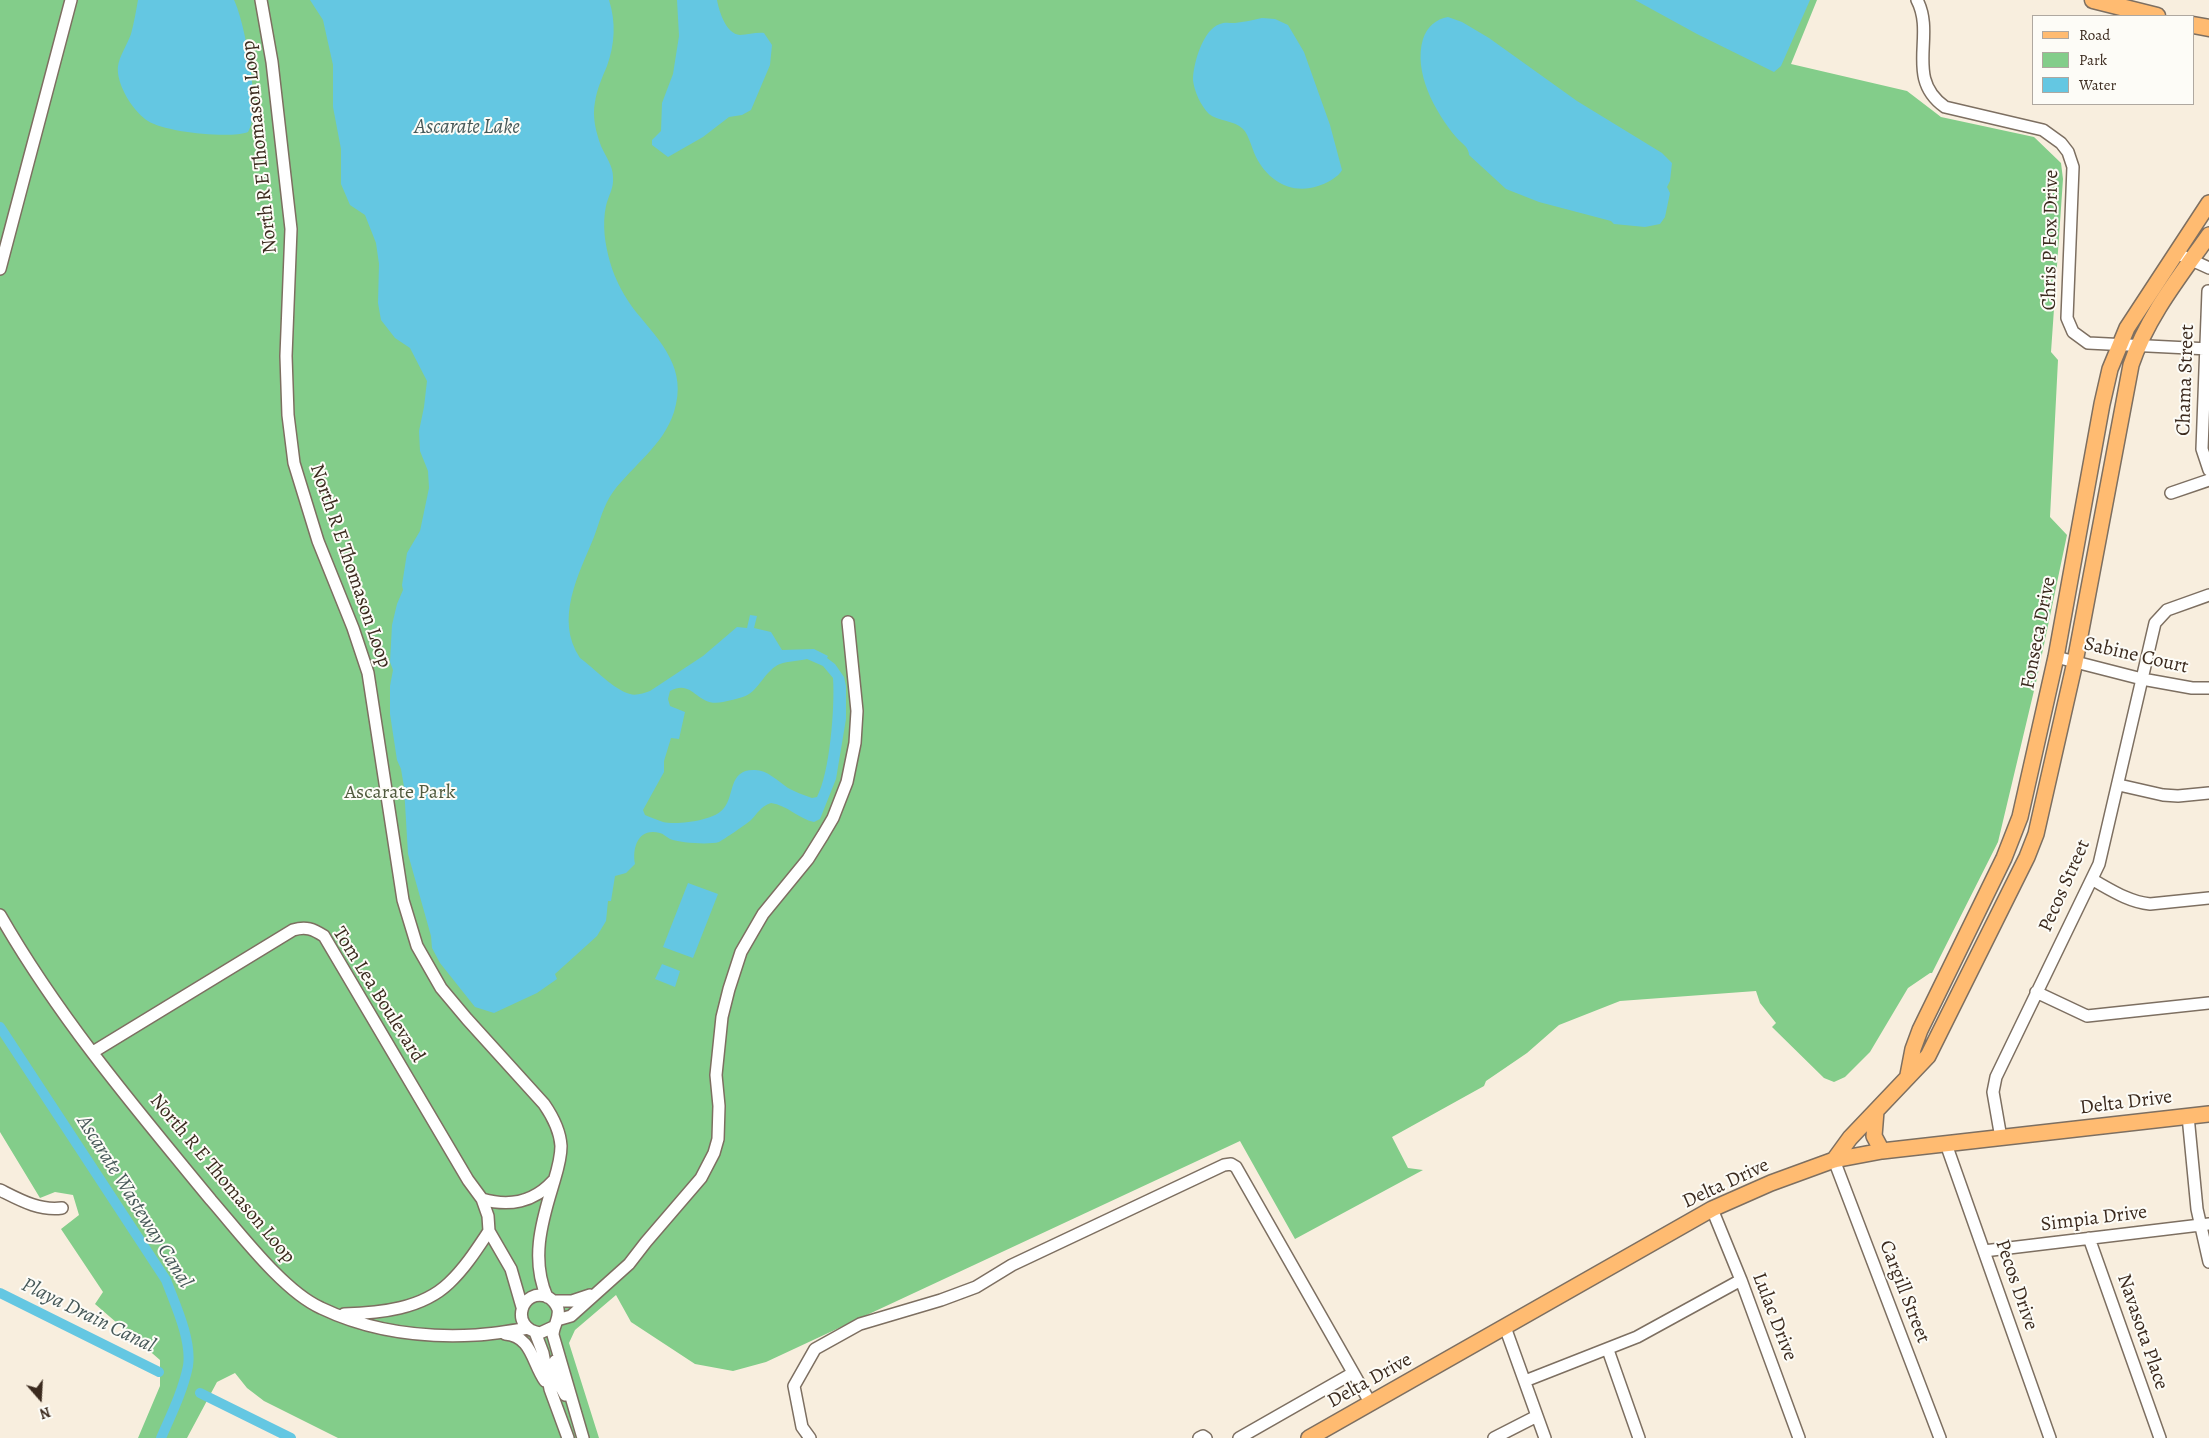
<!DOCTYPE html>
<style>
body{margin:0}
#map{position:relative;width:2209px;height:1438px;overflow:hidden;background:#f8eede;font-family:Alegreya,serif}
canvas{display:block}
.legend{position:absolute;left:2032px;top:15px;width:162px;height:90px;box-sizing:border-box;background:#fdfcf7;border:1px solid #afa8a0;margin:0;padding:6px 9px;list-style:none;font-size:15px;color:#3b2a1e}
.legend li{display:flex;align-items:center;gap:10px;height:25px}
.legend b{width:25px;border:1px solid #afa8a0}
.north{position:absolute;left:15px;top:1373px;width:50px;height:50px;-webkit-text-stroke:4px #fdfcf7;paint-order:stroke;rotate:161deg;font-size:14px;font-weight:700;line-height:20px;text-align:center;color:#3b2a1e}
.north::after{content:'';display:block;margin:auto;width:18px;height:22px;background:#3b2a1e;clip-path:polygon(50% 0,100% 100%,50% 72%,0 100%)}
</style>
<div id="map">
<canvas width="2209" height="1438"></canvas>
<ul class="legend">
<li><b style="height:6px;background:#ffbb71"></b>Road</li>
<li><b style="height:14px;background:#83cd8a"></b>Park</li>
<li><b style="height:14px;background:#64c7e2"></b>Water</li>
</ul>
<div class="north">N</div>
</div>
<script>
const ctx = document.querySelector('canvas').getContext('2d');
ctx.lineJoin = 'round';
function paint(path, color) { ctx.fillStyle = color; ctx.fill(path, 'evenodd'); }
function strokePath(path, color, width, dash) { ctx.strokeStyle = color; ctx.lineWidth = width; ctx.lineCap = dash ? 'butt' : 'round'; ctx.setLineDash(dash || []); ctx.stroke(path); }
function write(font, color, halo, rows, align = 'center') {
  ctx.font = font + ' Alegreya,serif'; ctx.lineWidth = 4; ctx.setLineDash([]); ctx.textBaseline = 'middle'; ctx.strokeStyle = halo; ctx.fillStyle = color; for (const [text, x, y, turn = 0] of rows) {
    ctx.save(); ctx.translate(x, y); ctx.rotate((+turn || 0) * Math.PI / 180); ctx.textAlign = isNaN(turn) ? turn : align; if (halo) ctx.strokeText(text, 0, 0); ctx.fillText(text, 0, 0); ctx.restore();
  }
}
paint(new Path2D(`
 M0,0H1817L1791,64L1907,91L1941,117L2034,137L2061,163L2063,179L2051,352L2058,360L2050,517L2067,535L2037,678L1998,842L1932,973H1930L1908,988L1870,1052L1845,1077L1834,1082L1824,1078L1772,1027L1776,1023L1760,1003L1756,991L1620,1001L1559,1025L1527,1053L1486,1081L1484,1086L1392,1137L1408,1168L1423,1170L1295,1239L1240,1141L766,1362L733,1371L695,1364L631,1322L616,1295L575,1330L569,1343L599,1438H338L264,1401L247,1388L235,1373L217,1382L187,1438H138L160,1386V1360L95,1304L103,1292L61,1229L79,1215L73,1195L55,1192L40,1198L0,1132Z`), '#83cd8a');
paint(new Path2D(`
 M138,0H234C245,22 262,112 248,132C230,139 164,132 148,121C134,112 120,90 118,73C116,60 127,46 131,34C134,23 136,11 138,0Z
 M310,0H609C616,22 615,44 607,66C602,78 597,89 595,102C592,117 596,132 601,146C606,157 613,166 613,177C614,189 608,196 606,206C602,225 605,244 610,262C615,280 625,298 636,312C661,342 688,369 674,412C663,446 634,464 613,492C603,506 600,521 594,537C579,574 554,619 580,658C594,668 614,690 630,694C636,696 644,693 650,691L703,656L737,627L747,628L750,615L757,616L754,628L771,632L782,650L814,649L828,656L827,658L835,664L844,677L846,686V719L836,779L820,819L814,822C799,819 787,805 771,803C760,807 758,813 751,820C748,823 723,840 719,842C709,845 680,843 670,839C666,837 664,834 660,833C638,827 632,848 635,864L626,873L615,876L611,901H608L606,921L597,936L555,974L557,979L537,993L494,1013L475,1007L440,963L432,948L431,936L408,854L404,787L401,769L397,760L390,714V686L393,670L390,662L392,625L397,604L403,590L402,585L407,553L420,531L429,488L428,471L420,451L419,431L424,407L427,381L410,348L395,338L381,320L378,303L379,264L376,243L365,215L350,205L341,184V149L333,107V65L323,20ZM807,659L823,666L833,678C835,707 830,772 817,797L812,798C804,795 795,792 788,788C778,781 767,770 755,770C728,769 735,795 724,808C715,821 677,825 663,822C657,820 650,817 645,815L643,810L664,772V761L671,738L679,739L685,712L670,706L668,699L670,691C694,678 696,708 723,702C731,700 743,698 749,694C759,688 767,669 780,664C788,661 798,661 807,659Z
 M677,0H717C719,11 726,34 740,35C748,35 756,32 764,33L772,45L770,65L751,110L742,115L729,117L703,137L668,157L652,145V140L661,131L662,103L673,74L679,36Z
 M1635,0H1810L1781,66L1774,72L1697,34Z
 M1448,17L1462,22L1489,38L1577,101L1662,153L1672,163L1670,181L1667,187L1670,193L1665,217L1660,224L1645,227L1614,224L1611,221L1539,202L1506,189L1469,155C1469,147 1461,143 1456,137C1435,112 1413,72 1423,39C1427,27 1436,19 1448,17Z
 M1262,18L1275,19L1288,25L1304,52L1330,125L1342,170C1339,177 1325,184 1318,186C1292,195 1268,181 1256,157C1252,149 1249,135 1243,129C1234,120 1217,121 1209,114C1201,106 1194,91 1193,80C1193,64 1203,29 1220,24C1224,22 1230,23 1235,23C1244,22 1253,20 1262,18Z
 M688,883L718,894L693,958L663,947Z
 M662,964L680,971L675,987L655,979Z`), '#64c7e2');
strokePath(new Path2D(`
 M0,1027L166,1280C175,1304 192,1340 188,1366C183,1391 171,1415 161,1438
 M0,1293L159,1372
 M200,1393L291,1438`), '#64c7e2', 10);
const minor = new Path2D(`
 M261,0L272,62L291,229L286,356L288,415L294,463L318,541L353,628L368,673L403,900L417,946L441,988L467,1019L544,1104C553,1117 560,1130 561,1146C561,1161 556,1174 552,1188C541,1224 531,1261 547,1297
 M1917,0C1936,36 1904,78 1945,107L2043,130L2061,143L2068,152L2073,167L2067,318L2073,332L2088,343L2209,349
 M2176,253L2209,268
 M0,269L71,0
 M2208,291L2202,449L2209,470
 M2171,493L2209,480
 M2056,657L2142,679L2192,688H2209
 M2119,785L2163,795L2178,796L2209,793
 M2093,880C2111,890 2129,902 2150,904L2209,898
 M0,915C59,1018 136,1109 211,1200C239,1232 283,1291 321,1308C369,1331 423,1338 476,1335C493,1334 511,1331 528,1328
 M2036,992L2087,1016L2209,1003
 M93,1052L293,930C306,926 313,929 324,936L468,1180L482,1199L488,1216L489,1231L511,1269L522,1307
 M2188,1116L2197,1209L2209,1262
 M2001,1138L1993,1092L1996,1077L2099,864L2155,623L2167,610L2209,595
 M1946,1144L2050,1438
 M1834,1160L1940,1438
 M0,1190C20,1200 39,1211 62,1208
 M482,1199C509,1207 534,1202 553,1181
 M1712,1209L1741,1280L1799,1438
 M2089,1238L2160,1438
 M1984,1251L2209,1224
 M553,1301H572L590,1295
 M344,1314C380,1313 422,1309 449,1283C465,1268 477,1249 489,1231
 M557,1320L571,1316L629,1264L646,1242L701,1178L714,1153L718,1139L719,1106L716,1075L722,1017L729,989L741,952L763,914L808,859L823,835L833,818L847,782L855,743L857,711L848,622
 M553,1327L540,1333C508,1328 522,1286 548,1297C553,1300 556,1304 558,1309C560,1319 553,1326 553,1335L583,1438
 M1505,1327L1545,1438
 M535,1332L543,1353L550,1389L568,1438
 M505,1334C532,1336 532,1363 545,1381
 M1608,1350L1639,1438
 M555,1361L557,1380L565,1395
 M1525,1381L1637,1337L1741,1280
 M810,1438L802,1427L794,1386L815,1349L860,1324L941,1300L976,1287L1012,1265L1224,1165L1231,1164L1236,1167L1371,1404
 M1199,1438L1203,1436L1206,1438
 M1239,1438L1353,1373
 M1494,1438L1537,1416`);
const major = new Path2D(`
 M1908,1075L1913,1049L1920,1030L2004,858L2020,817L2056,657L2102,404L2110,369L2127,328L2209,203
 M1876,1111L1874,1136L1882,1151
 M1834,1160L1850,1138L1928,1056L2027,857L2036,834L2075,662L2131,365C2147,317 2180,276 2209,235
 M1309,1438L1712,1209L1771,1183L1834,1160L1882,1151L2209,1114`);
const highway = new Path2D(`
 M2093,0L2157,16
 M2193,25L2209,28`);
strokePath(minor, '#7d6f61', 14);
strokePath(major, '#7d6f61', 18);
strokePath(highway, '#7d6f61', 19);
strokePath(minor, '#fff', 11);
strokePath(major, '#ffbb71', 15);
strokePath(highway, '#ffbb71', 16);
write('20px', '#3b2a1e', '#fdfcf7', [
 ["North R E Thomason Loop",260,147,-96],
 ["Chris P Fox Drive",2051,240,-89],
 ["Chama Street",2186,380,-88],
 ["North R E Thomason Loop",350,566,71],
 ["Fonseca Drive",2039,633,-79],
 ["Sabine Court",2136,656,13],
 ["Pecos Street",2065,886,-66],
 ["Tom Lea Boulevard",378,995,58],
 ["Delta Drive",2126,1103,-7],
 ["North R E Thomason Loop",222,1179,50],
 ["Delta Drive",1726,1184,-25],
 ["Simpia Drive",2094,1219,-7],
 ["Pecos Drive",2016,1285,71],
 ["Cargill Street",1904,1292,69],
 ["Lulac Drive",1774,1317,69],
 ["Navasota Place",2142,1332,71],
 ["Delta Drive",1370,1381,-29]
]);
write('20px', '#515b3e', '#fdfcf7', [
 ["Ascarate Park",400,793]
]);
write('italic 21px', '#475959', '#fdfcf7', [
 ["Ascarate Lake",467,128],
 ["Ascarate Wasteway Canal",134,1202,58],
 ["Playa Drain Canal",88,1316,26]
]);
</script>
